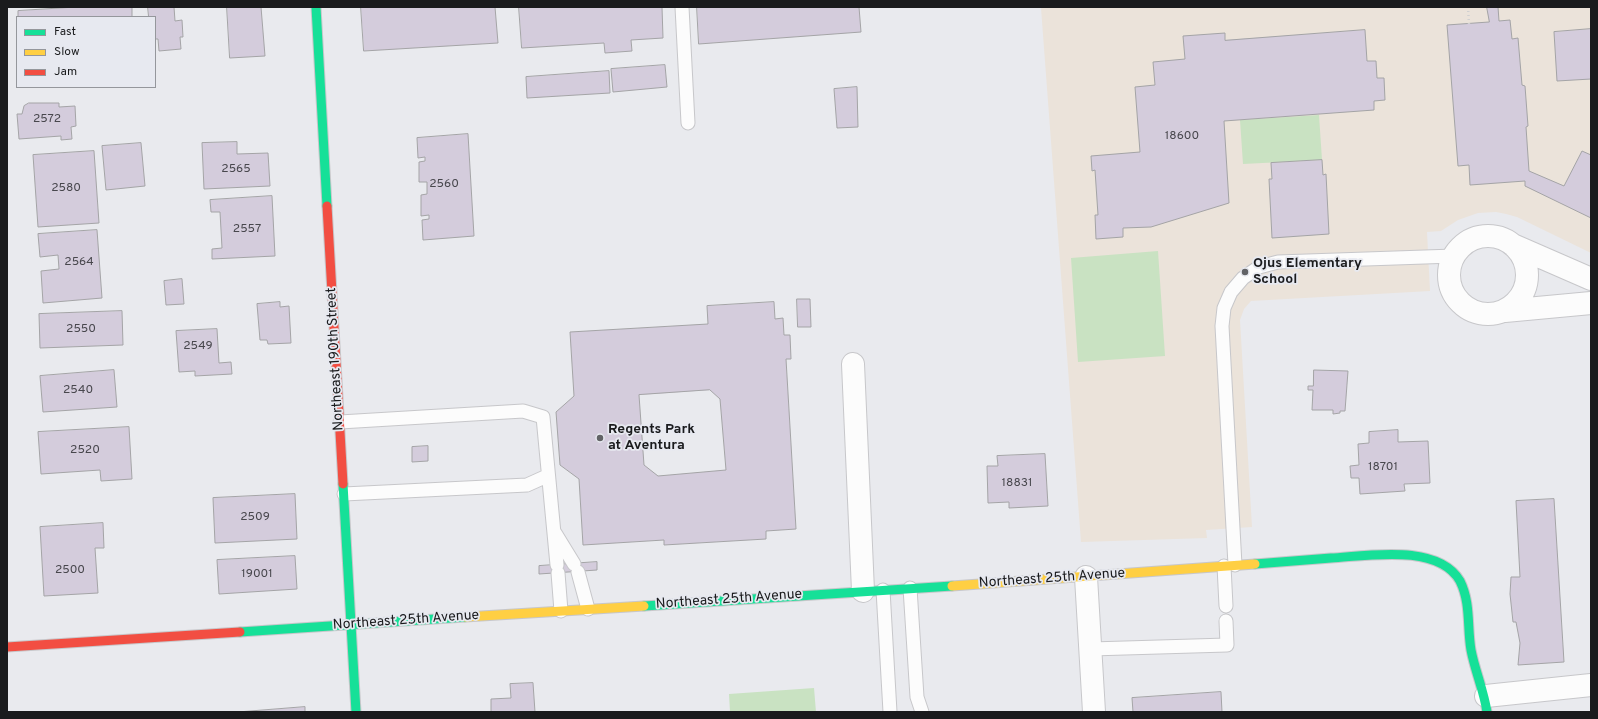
<!DOCTYPE html>
<style>
body{margin:0}
#map{position:relative;width:1598px;height:719px;overflow:hidden;background:#e9eaee;font-family:Overpass,sans-serif}
canvas{display:block}
.frame{position:absolute;inset:0;border:8px solid #1a1b1d;pointer-events:none}
.legend{position:absolute;left:16px;top:16px;width:140px;height:72px;box-sizing:border-box;background:#e7e9f0;border:1px solid #95979c;margin:0;padding:5px 7px;list-style:none;font-size:12px;color:#1a1b1d}
.legend li{display:flex;align-items:center;gap:8px;height:20px}
.legend b{width:20px;border:1px solid #95979c}
</style>
<div id="map">
<canvas width="1598" height="719"></canvas>
<div class="frame"></div>
<ul class="legend">
<li><b style="height:5px;background:#16e098"></b>Fast</li>
<li><b style="height:5px;background:#ffcf43"></b>Slow</li>
<li><b style="height:5px;background:#f24e42"></b>Jam</li>
</ul>
</div>
<script>
const ctx = document.querySelector('canvas').getContext('2d');
ctx.lineJoin = 'round';
function paint(path, color) { ctx.fillStyle = color; ctx.fill(path, 'evenodd'); }
function strokePath(path, color, width, dash) { ctx.strokeStyle = color; ctx.lineWidth = width; ctx.lineCap = dash ? 'butt' : 'round'; ctx.setLineDash(dash || []); ctx.stroke(path); }
function write(font, color, halo, rows, align = 'center') {
  ctx.font = font + ' Overpass,sans-serif'; ctx.lineWidth = 3.5; ctx.setLineDash([]); ctx.textBaseline = 'middle'; ctx.strokeStyle = halo; ctx.fillStyle = color; for (const [text, x, y, turn = 0] of rows) {
    ctx.save(); ctx.translate(x, y); ctx.rotate((+turn || 0) * Math.PI / 180); ctx.textAlign = isNaN(turn) ? turn : align; if (halo) ctx.strokeText(text, 0, 0); ctx.fillText(text, 0, 0); ctx.restore();
  }
}
paint(new Path2D(`
 M1061,7H1591V253L1517,217L1506,214L1496,212L1478,213L1458,220L1441,231L1427,232L1430,291L1251,301L1244,309L1240,320L1252,527L1206,530L1207,538L1081,542L1041,8Z`), '#ebe3da');
paint(new Path2D(`
 M1319,115L1322,160L1243,164L1240,120Z
 M1158,251L1165,356L1078,362L1071,258Z
 M814,688L816,712H730L729,694Z`), '#c9e2c2');
const building = new Path2D(`
 M76,7H132V17H18V11Z
 M148,7H174L175,21L182,20L183,37H180L181,49L159,51L158,39H155V17H149Z
 M227,7H261L265,56L230,58Z
 M361,7H495L498,43L364,51Z
 M519,7H662L663,38L631,40L632,51L605,53L604,43L522,48Z
 M697,7H859L861,32L699,44Z
 M1487,7H1498L1499,21L1510,20L1512,39L1518,38L1522,85L1525,86L1528,126L1526,127L1529,171L1564,186L1582,151L1591,155V218L1525,186V181L1470,185L1469,165L1458,166L1447,25L1489,22Z
 M1591,29V79L1557,81L1554,32Z
 M1365,30L1367,61H1376L1377,78H1384L1385,100L1374,101V110L1224,121L1229,203L1151,227L1123,228V237L1096,239L1095,215H1098L1095,170L1092,171L1091,156L1140,152L1135,87L1155,85L1153,62L1185,59L1183,36L1225,33V40Z
 M665,65L667,87L613,92L611,69Z
 M609,71L610,93L527,98L526,77Z
 M857,87L858,127L837,128L834,89Z
 M29,103H59V107L75,106L76,126L71,127L72,139L61,140V136L19,139L17,114H22L24,106Z
 M468,134L474,236L423,240L422,220L429,219V215L421,216V195L427,194V182H419V162L425,161V157L418,158L417,138Z
 M237,142V154L268,153L270,186L204,189L202,143Z
 M141,143L145,186L106,190L102,146Z
 M94,151L99,223L38,227L33,155Z
 M1322,160L1323,175L1326,174L1329,234L1272,238L1269,179H1272L1271,163Z
 M272,196L275,256L212,259V249L222,248L220,212H211L210,200Z
 M97,230L102,298L43,303L41,271L59,269L58,255L40,257L38,234Z
 M182,279L184,304L166,305L164,281Z
 M797,299H810L811,327H798Z
 M280,302V307L289,306L291,343L268,344L267,340H260L257,304Z
 M774,302L775,319L783,318L784,335H790L791,359H786L796,529L766,531V539L664,545V540L583,545L579,479L560,465L556,412L574,396L570,332L708,324L707,306ZM710,390L720,399L726,470L658,476L644,465L639,395Z
 M122,311L123,345L40,348L39,314Z
 M217,329L219,363L231,362L232,374L195,376V371L179,372L176,331Z
 M114,370L117,407L43,412L40,376Z
 M1314,370L1348,371L1345,411H1340V413L1333,414V410H1312L1313,390H1308V386H1313Z
 M129,427L132,479L101,481L100,470L41,474L38,432Z
 M1398,430V442L1428,441L1430,483L1404,484L1405,491L1360,494L1359,478H1351L1350,466L1359,465L1358,444L1369,443V432Z
 M428,446V461L412,462V447Z
 M1045,454L1048,506L1009,508V502L988,503L987,466H998L997,456Z
 M295,494L297,539L215,543L213,498Z
 M1554,499L1564,662L1518,665L1520,643L1516,622H1513L1510,594L1511,577H1520L1516,501Z
 M103,523L104,548H95L98,593L44,596L40,527Z
 M295,556L297,589L219,594L217,560Z
 M597,562V570L539,574V566Z
 M533,683L535,712H491V699L511,698L510,684Z
 M1221,692L1222,712H1133L1132,698Z
 M305,707V712H238Z`);
paint(building, '#d4ccdc');
strokePath(building, '#a4a4a6', 1);
const lane = new Path2D(`
 M682,7L688,123
 M340,422L523,411L543,417L557,565
 M344,494L527,485L547,476
 M555,533L574,564
 M1235,565L1222,326L1224,308L1231,292L1243,278L1259,267L1278,262L1454,256
 M1224,566L1226,606
 M578,572L588,609
 M558,573L561,611
 M910,588L917,697L922,712
 M883,590L890,712
 M1091,649L1227,645L1226,621`);
const street = new Path2D(`
 M1449 275a39 39 0 1 1 78 0a39 39 0 1 1-78 0Z
 M1513,245L1591,279
 M1505,311L1591,303
 M853,364L863,591
 M1086,577L1094,712
 M1486,696L1591,685`);
const fast = new Path2D(`
 M316,7L327,206
 M343,484L356,712
 M1255,564C1280,562 1306,560 1331,558C1367,556 1438,543 1460,581C1471,603 1467,627 1471,650C1475,671 1484,691 1487,712
 M644,606L952,586
 M240,632L465,617`);
const slow = new Path2D(`
 M952,586L1255,564
 M465,617L644,606`);
const jam = new Path2D(`
 M327,206L343,484
 M7,647L240,632`);
strokePath(lane, '#c7c7ca', 15);
strokePath(street, '#c7c7ca', 24);
strokePath(fast, '#c7c7ca', 11);
strokePath(slow, '#c7c7ca', 11);
strokePath(jam, '#c7c7ca', 11);
strokePath(new Path2D(`
 M1468,7L1469,24`), '#d0d0d1', 2.5, [1, 3]);
strokePath(lane, '#fcfcfc', 13);
strokePath(street, '#fcfcfc', 22);
strokePath(fast, '#16e098', 9);
strokePath(slow, '#ffcf43', 9);
strokePath(jam, '#f24e42', 9);
for (const [x, y, r, color] of [
 [1245,272,4,"#626366"],
 [600,438,4,"#626366"]
]) { const dot = new Path2D(); dot.arc(x, y, r, 0, 2 * Math.PI); ctx.fillStyle = color; ctx.fill(dot); strokePath(dot, '#e7e9f0', 1.5); }
write('12px', '#48474d', null, [
 ["2572",47,120],
 ["18600",1182,137],
 ["2565",236,170],
 ["2560",444,185],
 ["2580",66,189],
 ["2557",247,230],
 ["2564",79,263],
 ["2550",81,330],
 ["2549",198,347],
 ["2540",78,391],
 ["2520",85,451],
 ["18701",1383,468],
 ["18831",1017,484],
 ["2509",255,518],
 ["2500",70,571],
 ["19001",257,575]
]);
write('bold 14px', '#1a1b1d', '#e7e9f0', [
 ["Ojus Elementary",1253,264],
 ["School",1253,280],
 ["Regents Park",608,430],
 ["at Aventura",608,446]
], 'left');
write('14px', '#1a1b1d', '#e7e9f0', [
 ["Northeast 190th Street",336,359,-93],
 ["Northeast 25th Avenue",1052,579,-4],
 ["Northeast 25th Avenue",729,600,-4],
 ["Northeast 25th Avenue",406,621,-4]
]);
</script>
